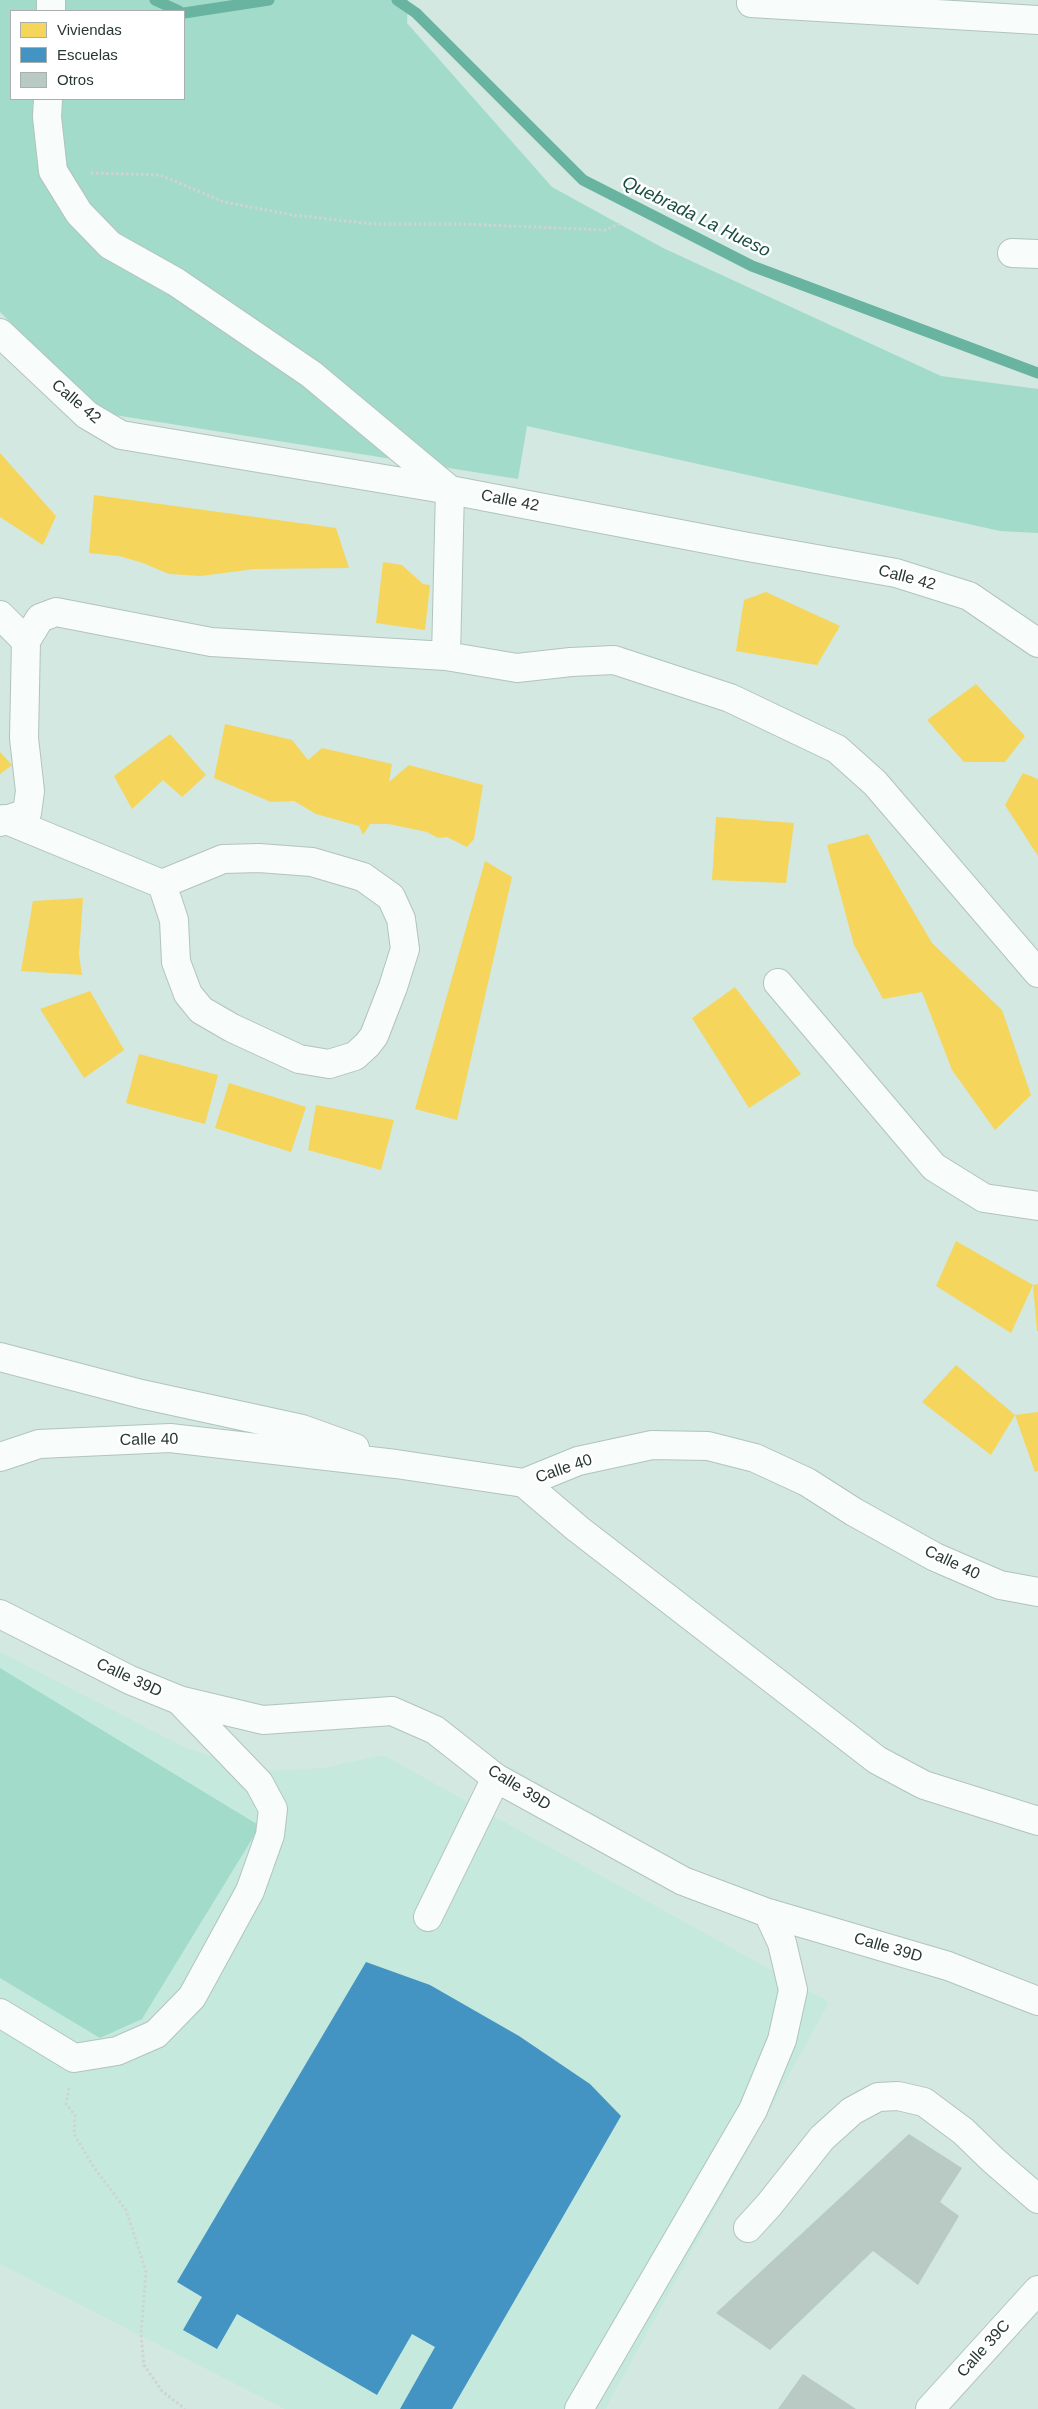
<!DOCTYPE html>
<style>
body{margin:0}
#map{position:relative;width:1038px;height:2409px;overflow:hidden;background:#d2e8e0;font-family:Arial,sans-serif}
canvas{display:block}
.legend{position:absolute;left:10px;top:10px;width:175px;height:90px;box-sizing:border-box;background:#fff;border:1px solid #a9afad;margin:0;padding:6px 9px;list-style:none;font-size:15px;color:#283833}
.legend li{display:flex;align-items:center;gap:10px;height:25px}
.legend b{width:25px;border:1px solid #a9afad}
</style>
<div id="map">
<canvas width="1038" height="2409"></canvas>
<ul class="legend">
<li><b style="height:14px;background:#f6d55c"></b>Viviendas</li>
<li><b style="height:14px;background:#4393c3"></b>Escuelas</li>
<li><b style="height:14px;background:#b9cac4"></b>Otros</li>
</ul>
</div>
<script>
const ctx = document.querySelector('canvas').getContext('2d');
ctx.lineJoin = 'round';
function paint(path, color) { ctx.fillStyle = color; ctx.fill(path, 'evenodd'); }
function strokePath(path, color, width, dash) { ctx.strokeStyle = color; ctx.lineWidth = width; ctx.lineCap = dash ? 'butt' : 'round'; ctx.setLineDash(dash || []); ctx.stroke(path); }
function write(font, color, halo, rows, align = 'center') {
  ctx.font = font + ' Arial,sans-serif'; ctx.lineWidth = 5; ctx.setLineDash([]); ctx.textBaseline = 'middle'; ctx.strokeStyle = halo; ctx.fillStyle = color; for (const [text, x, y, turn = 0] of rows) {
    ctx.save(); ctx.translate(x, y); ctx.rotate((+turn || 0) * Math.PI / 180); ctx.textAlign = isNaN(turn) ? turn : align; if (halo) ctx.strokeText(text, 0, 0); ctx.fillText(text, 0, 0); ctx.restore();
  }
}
paint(new Path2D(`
 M0,1652L188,1749L265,1771L323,1768L383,1755L829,2002L605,2409H285L0,2264Z`), '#c5eadd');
paint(new Path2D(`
 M0,0H408L407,23L552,187L663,248L941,376L1038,389V533L1000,531L527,426L518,479L102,413L0,312ZM11,11H184V99H11Z
 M0,1668L260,1826L142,2019L100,2038L0,1978Z`), '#a2dbc9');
paint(new Path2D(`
 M0,453L56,516L43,545L0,517Z
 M94,495L336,528L349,568L254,569L201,576L169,574L143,563L119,556L89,553Z
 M383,562L402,565L423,584L430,585L425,630L376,623Z
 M766,592L840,626L817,665L736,651L744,600Z
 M976,684L1025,736L1005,762H964L927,720Z
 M225,724L292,740L308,760L322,748L392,764L389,782L409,765L483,785L474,839L467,847L447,837L438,838L427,832L389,824H370L363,835L359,826L316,814L294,801L271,802L214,778Z
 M170,734L206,775L182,797L163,780L132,809L114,776Z
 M0,752L12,765L0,774Z
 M1023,773L1038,779V856L1005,805Z
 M716,817L794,823L786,883L712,880Z
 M868,834L932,943L1002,1010L1031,1095L995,1130L952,1070L922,992L883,999L854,945L827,845Z
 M485,861L512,877L457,1120L415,1109Z
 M83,898L79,955L82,975L21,971L33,901Z
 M735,987L801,1074L749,1108L692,1018Z
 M90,991L124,1050L84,1078L40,1009Z
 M139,1054L218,1075L205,1124L126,1103Z
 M229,1083L306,1107L291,1152L215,1128Z
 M316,1105L394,1120L381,1170L308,1150Z
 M956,1241L1033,1285L1011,1333L936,1286Z
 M1038,1284V1331H1037L1033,1285Z
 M956,1365L1015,1415L991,1455L922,1402Z
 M1038,1412V1471L1035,1472L1015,1415Z`), '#f6d55c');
paint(new Path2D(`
 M366,1962L430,1985L519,2036L590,2084L621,2116L452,2409H400L435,2347L412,2334L377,2395L237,2314L217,2349L183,2330L202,2297L177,2282Z`), '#4393c3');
strokePath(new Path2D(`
 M155,0L179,11
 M397,0L416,13L583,180L752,266L1038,373
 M184,13L269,0`), '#69b4a0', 11);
paint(new Path2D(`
 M909,2134L962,2168L940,2202L959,2216L918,2285L873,2251L770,2350L716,2313Z
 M803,2374L856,2409H778Z`), '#b9cac4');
const minor = new Path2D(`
 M751,3L1038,20
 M51,11V0
 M48,99L47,117L53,171L79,213L110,245L176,282L311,374L450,490L446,656L517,668L571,662L614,660L730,698L837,749L875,783L1038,973
 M1012,253L1038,254
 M0,333L87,415L121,435L450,490L748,547L896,573L969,596L1038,643
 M0,615L26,641
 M4,819L162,884L223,859L259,858L312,862L363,877L391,897L401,919L405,949L393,987L374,1036L367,1045L355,1056L329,1064L299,1059L232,1028L201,1010L188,994L176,962L174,920L162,884
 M0,822L27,813L30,791L24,738L26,641L40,618L56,612L211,642L446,656
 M778,983L934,1167L984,1198L1038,1206
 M0,1357L141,1394L302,1429L355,1448
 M0,1457L39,1444L170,1438L396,1464L524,1483L578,1461L652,1445L708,1446L755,1458L807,1482L854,1512L935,1557L1000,1585L1038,1592
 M524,1483L578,1529L877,1760L924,1785L1038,1821
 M0,1614L130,1680L179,1700L263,1720L392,1711L435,1730L496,1778L683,1881L768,1913L948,1966L1038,2001
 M428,1917L496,1778
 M0,2013L74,2058L117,2051L156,2034L192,1997L250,1891L270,1835L273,1809L259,1783L179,1700
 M748,2228L769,2205L822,2138L852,2111L878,2097L898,2096L924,2102L963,2131L993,2160L1038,2199
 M579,2409L753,2110L782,2040L793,1990L782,1943L768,1913
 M930,2409L1038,2290`);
strokePath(minor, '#b2c3bd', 30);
strokePath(new Path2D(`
 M91,173L160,175L224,202L293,215L373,224H464L605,230L622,223
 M69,2088L66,2104L75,2115L74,2134L93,2166L126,2210L146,2271L141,2334L144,2365L162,2391L185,2409`), '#cfd4d2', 3, [2.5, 2.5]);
strokePath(minor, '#f8fcfa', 28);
write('16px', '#283833', '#fff', [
 ["Calle 42",76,402,40],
 ["Calle 42",510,501,11],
 ["Calle 42",907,578,15],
 ["Calle 40",149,1440,-1],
 ["Calle 40",564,1469,-19],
 ["Calle 40",952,1563,25],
 ["Calle 39D",129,1678,25],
 ["Calle 39D",519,1788,32],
 ["Calle 39D",888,1948,16],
 ["Calle 39C",984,2349,-48]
]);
write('italic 18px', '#184e40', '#fff', [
 ["Quebrada La Hueso",696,217,26]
]);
</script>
